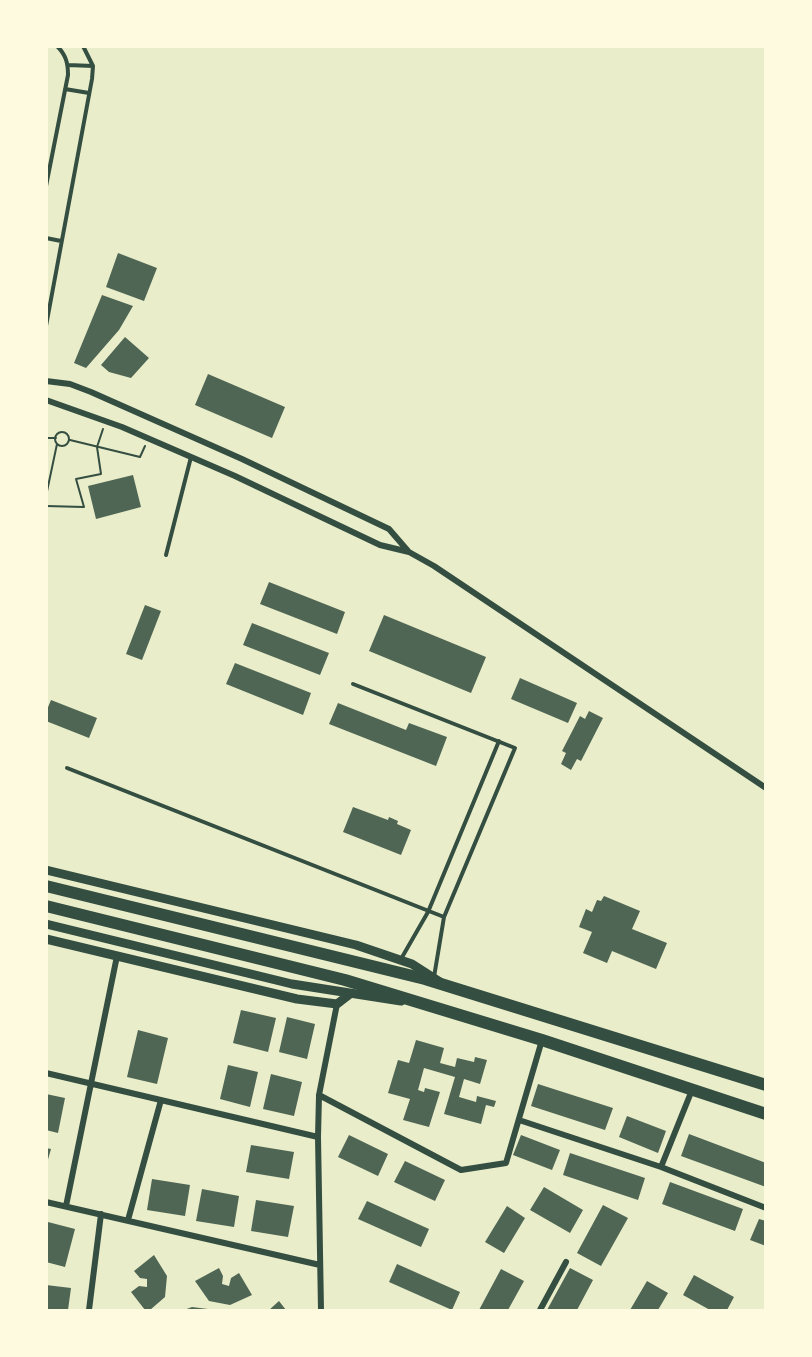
<!DOCTYPE html>
<style>
body{margin:0}
#map{position:relative;width:812px;height:1357px;overflow:hidden;background:#e9edc9;font-family:"Public Sans",sans-serif}
canvas{display:block}
.frame{position:absolute;inset:0;border:48px solid #fefae0;pointer-events:none}
</style>
<div id="map">
<canvas width="812" height="1357"></canvas>
<div class="frame"></div>
</div>
<script>
const ctx = document.querySelector('canvas').getContext('2d');
ctx.lineJoin = 'round';
function paint(path, color) { ctx.fillStyle = color; ctx.fill(path, 'evenodd'); }
function strokePath(path, color, width, dash) { ctx.strokeStyle = color; ctx.lineWidth = width; ctx.lineCap = dash ? 'butt' : 'round'; ctx.setLineDash(dash || []); ctx.stroke(path); }
paint(new Path2D(`
 M118,253L157,268L144,301L106,287Z
 M102,295L133,306L119,330L86,368L74,363Z
 M125,337L149,358L131,378L109,372L101,365Z
 M208,374L285,407L272,438L195,405Z
 M133,475L141,507L96,519L88,486Z
 M269,582L345,612L337,634L260,604Z
 M145,605L161,611L142,660L126,654Z
 M384,615L486,657L471,693L369,651Z
 M252,623L329,653L320,675L243,645Z
 M235,663L311,693L303,715L226,684Z
 M520,678L577,703L568,723L511,699Z
 M51,700L97,718L89,738L46,721V712Z
 M338,703L406,730L409,723L447,737L436,766L329,724Z
 M589,711L603,718L581,761L577,759L571,770L561,764L566,753L562,751L580,716L585,719Z
 M353,807L388,820L389,817L398,821L397,824L411,830L401,855L343,832Z
 M604,896L640,911L632,929L667,943L656,969L612,951L607,963L583,953L592,932L579,927L586,909L592,912L597,900L601,901Z
 M241,1010L276,1018L268,1052L233,1043Z
 M287,1017L315,1024L307,1059L279,1052Z
 M138,1030L168,1038L157,1084L127,1077Z
 M416,1040L444,1048L440,1063L455,1067L457,1058L474,1062L475,1057L487,1060L480,1084L464,1079L459,1097L476,1102L477,1096L496,1101L494,1107L486,1105L481,1124L444,1114L455,1077L424,1068L418,1090L424,1092L425,1088L440,1092L429,1127L403,1120L410,1099L388,1093L398,1060L409,1063Z
 M228,1065L258,1072L250,1107L220,1099Z
 M271,1074L302,1082L294,1116L263,1109Z
 M538,1084L613,1108L605,1130L531,1106Z
 M46,1094L65,1098L58,1133L46,1130Z
 M627,1116L666,1131L658,1153L619,1137Z
 M689,1134L766,1163V1187L681,1156Z
 M349,1135L388,1154L378,1176L338,1157Z
 M521,1135L560,1150L552,1170L513,1155Z
 M251,1145L294,1152L289,1179L246,1172Z
 M46,1148L51,1149L47,1163H46Z
 M570,1153L645,1178L638,1200L563,1175Z
 M405,1161L445,1180L435,1201L394,1182Z
 M152,1179L190,1185L185,1216L147,1210Z
 M670,1182L743,1209L735,1231L662,1204Z
 M544,1187L583,1210L570,1233L530,1210Z
 M202,1189L239,1196L234,1227L196,1221Z
 M256,1200L294,1206L288,1237L251,1231Z
 M367,1201L429,1229L421,1247L358,1219Z
 M603,1205L628,1218L601,1266L577,1253Z
 M507,1206L525,1218L504,1253L485,1242Z
 M759,1219L766,1221V1246L750,1240Z
 M48,1222L75,1229L65,1267L46,1262Z
 M154,1255L167,1276L165,1297L150,1310H145L131,1292L139,1286L147,1287V1279L140,1278L134,1271Z
 M397,1264L460,1292L452,1310L389,1282Z
 M219,1268L223,1276L222,1284L229,1286L231,1278L239,1273L252,1295L230,1305L209,1301L195,1281Z
 M570,1268L593,1280L577,1310H547Z
 M501,1269L524,1281L508,1310H479Z
 M694,1275L734,1297L727,1310H710L683,1295Z
 M647,1281L668,1293L658,1310H630Z
 M46,1285L71,1288L68,1310H46Z
 M279,1301L286,1310H269Z
 M192,1307L208,1309V1310H184Z`), '#4f6655');
strokePath(new Path2D(`
 M55 439a7 7 0 1 1 14 0a7 7 0 1 1-14 0Z
 M46,438H56
 M70,440L140,457L145,446
 M46,496L57,444
 M46,506L84,507L76,479L101,474L97,447L103,429`), '#344e41', 2);
strokePath(new Path2D(`
 M68,65L93,66
 M65,89L89,93
 M46,186L68,75C68,63 66,55 57,46
 M46,238L61,241
 M46,326L92,79L93,66L83,46
 M166,555L191,457
 M353,684L515,748L444,917L434,977
 M67,768L444,917
 M401,959L428,912L499,741`), '#344e41', 4);
strokePath(new Path2D(`
 M46,381L70,384L91,392L242,459L389,529L408,551
 M46,400L122,427L235,476L380,545L409,552L434,566L766,788
 M46,1073L318,1137
 M319,1095L461,1170L506,1163L542,1040
 M519,1120L661,1167L766,1208
 M661,1167L692,1090
 M46,1202L320,1265
 M66,1206L117,956
 M128,1220L161,1100
 M89,1310L101,1214
 M321,1310L318,1137L319,1095L337,1004
 M540,1310L566,1262`), '#344e41', 6);
strokePath(new Path2D(`
 M46,870L356,945L412,964L440,982
 M46,924L292,984L401,1001
 M46,939L297,999L337,1004L350,994`), '#344e41', 9);
strokePath(new Path2D(`
 M46,886L425,979L766,1085
 M46,906L345,980L542,1040L766,1114`), '#344e41', 12);
</script>
